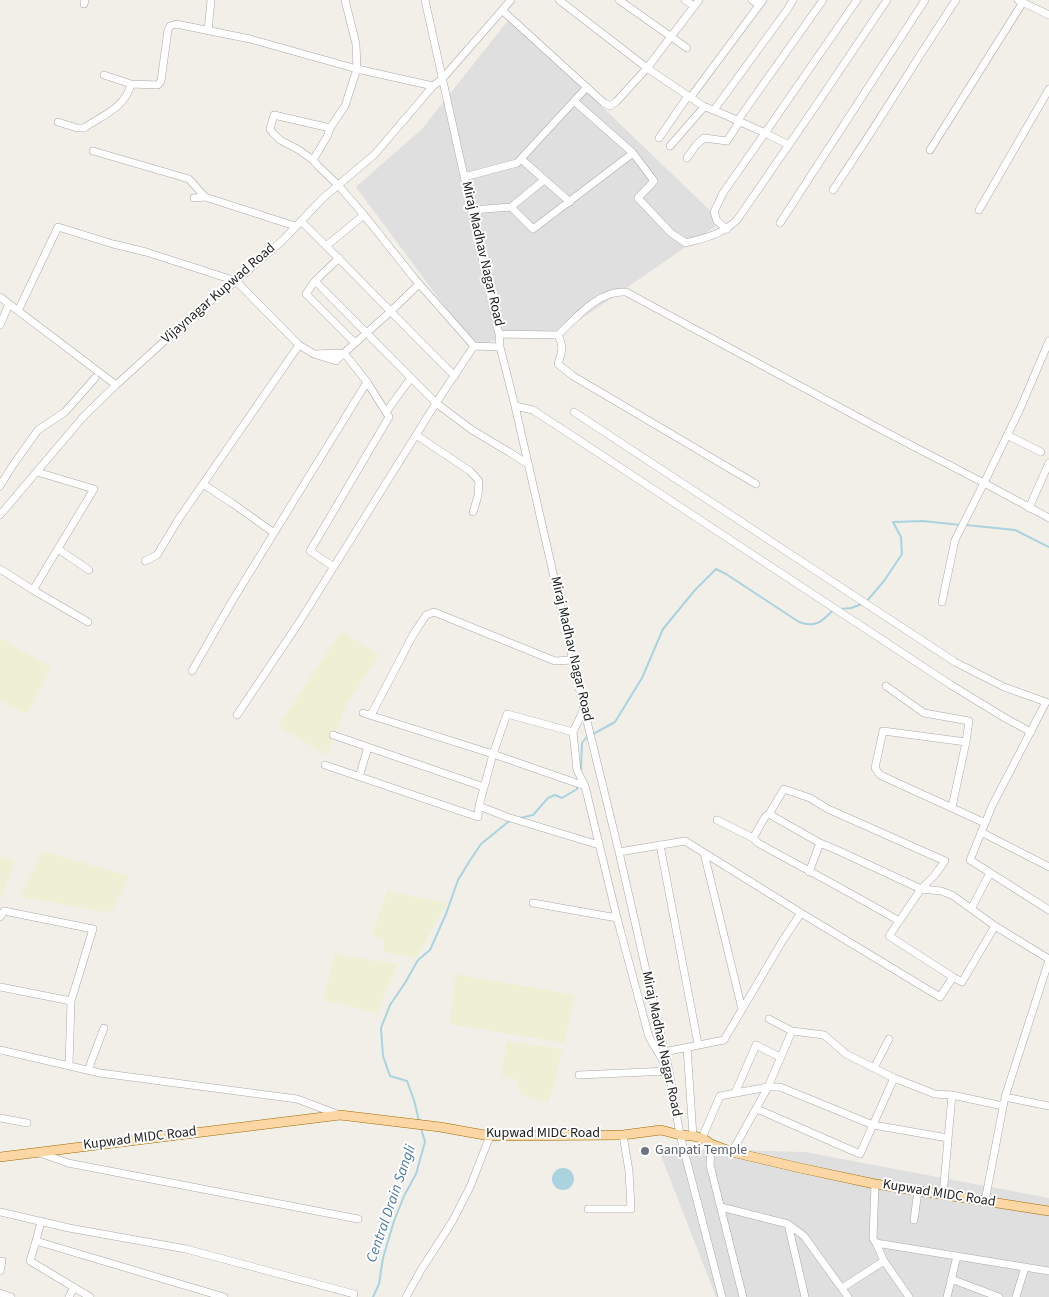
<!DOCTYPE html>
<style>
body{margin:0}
canvas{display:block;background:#f2efe9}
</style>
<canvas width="1049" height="1297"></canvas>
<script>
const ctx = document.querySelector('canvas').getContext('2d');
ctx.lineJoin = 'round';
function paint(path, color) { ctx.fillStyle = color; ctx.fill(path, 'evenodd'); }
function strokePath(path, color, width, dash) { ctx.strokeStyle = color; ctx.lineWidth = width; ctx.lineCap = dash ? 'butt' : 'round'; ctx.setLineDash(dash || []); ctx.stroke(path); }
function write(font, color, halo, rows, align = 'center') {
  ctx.font = font + ' "Source Sans 3",sans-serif'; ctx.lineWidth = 4; ctx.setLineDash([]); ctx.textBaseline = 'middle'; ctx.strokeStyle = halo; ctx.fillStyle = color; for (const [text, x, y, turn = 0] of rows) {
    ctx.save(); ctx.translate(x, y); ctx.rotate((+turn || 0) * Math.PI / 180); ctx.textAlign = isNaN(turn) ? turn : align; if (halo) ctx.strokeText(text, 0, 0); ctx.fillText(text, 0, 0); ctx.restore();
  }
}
paint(new Path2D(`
 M510,18L722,222L558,335L518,334L474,346L356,187L422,129Z
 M658,1148L805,1152L1049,1198V1297H716Z`), '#e0dfdf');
paint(new Path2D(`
 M341,631L379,655L347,703L327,755L278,727Z
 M0,638L51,667L27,714L0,701Z
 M43,851L129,876L111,913L20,897Z
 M0,856L15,861L0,901Z
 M387,891L447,903L416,958L383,952L384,940L372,935Z
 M335,954L398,964L377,1013L323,1000Z
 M456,974L575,995L564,1043L449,1024Z
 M506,1041L562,1049L555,1083L548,1103L520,1094L516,1079L502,1076Z`), '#eef0d5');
paint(new Path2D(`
 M552 1179a11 11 0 1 1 22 0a11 11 0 1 1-22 0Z`), '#aad3df');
strokePath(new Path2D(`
 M966,525L1015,530L1049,547
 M866,602L884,581L902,554L901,537L893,522L923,521L961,525
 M840,609L851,608L862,604
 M581,770L582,743L586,738L615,722L642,678L663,629L695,590L716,569L726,574L799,622C815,628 822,622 833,610
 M520,818L533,815L548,798L555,795L562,798L577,789V785
 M419,1121L414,1100L407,1081L390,1076L383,1056L381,1028L390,1005L405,983L418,960L430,950L446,914L458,880L469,862L481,844L508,822L511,821
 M373,1297L379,1284L383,1258L394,1221L404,1196L416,1174L425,1142L421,1128`), '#aad3df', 2);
const minor = new Path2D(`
 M425,0L499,334L500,347L515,406L584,709L619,852L669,1071L680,1135L722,1297
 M559,0L647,68L703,106L723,114L765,133L857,0
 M619,0L687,48
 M685,0L694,6
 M752,0L759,5
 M1018,0L1049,15
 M84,4L85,0
 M503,11L604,103L610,106L616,102L647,68L699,0
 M208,31L211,0
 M104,75L131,84L158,85L161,81L168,30L170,26L176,24L250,39L357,69L433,86
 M690,98L763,0
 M714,110L787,10L793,0
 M738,120L823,0
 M58,122L77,128H84C102,116 126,107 131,84
 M330,128L274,115L270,129L273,133L280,140L299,150L313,160L318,166L338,185L364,215L414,278L474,346
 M659,138L688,96
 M670,146L704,107
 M930,150L1023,2
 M93,151L189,179L205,197
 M633,153L654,181L638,198L671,233L686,243C707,237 721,235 737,220L815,107L887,0
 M687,158L696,145L704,138L727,141L740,121
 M521,159L570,202
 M313,160L328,135L330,128L345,106L357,69L356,44L345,0
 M464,177L517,163L587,87
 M833,190C875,128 914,63 956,0
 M194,198L205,197L295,226
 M511,207L544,180
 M472,210L511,207L533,229L633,153L574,101
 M979,210L1049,89
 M301,221C353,272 403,325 455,376
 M780,223L925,0
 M727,229L717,221L714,212L723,193L765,133L789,145
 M326,246L364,215
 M315,281L306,294L355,343
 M0,297L116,385
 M18,311L58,227L113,244L146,252L236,281L299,345L314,354L336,361L344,353L314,354
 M0,325L9,304
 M499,334L558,335C576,318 598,290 626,292L880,429L984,483L1049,518
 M558,335C564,347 562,352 558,364L573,376L756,484
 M500,347L474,346L436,403L472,430L509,452L529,465
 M515,406L533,410L951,685L1005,718L1031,732
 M386,412L411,378
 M574,412L955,662L1004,687L1046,702L992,806L970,860L1049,910
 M416,435L470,471L479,481L478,496L473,512
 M1007,435L1041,452
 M203,484L232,503L274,533L367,382L344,353L390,312L419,284
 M0,486L13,465L38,430L65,412L95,378
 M1029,508L1049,463
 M0,515L84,416L116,385L193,315L236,281L283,240L323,198L375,154L433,86L442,79L511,0
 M58,549L89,570
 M145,561L157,555L178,520L299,345
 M334,567L310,551L389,417L367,382
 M0,569L33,590L94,489L37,472
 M33,590L88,622
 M942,602L955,540L984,483L1020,409L1049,341
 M192,671L231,603L274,533
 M886,686L924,713L969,721L966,742
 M363,713L493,754L585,786
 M237,715L300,621L436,403L315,281L339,258
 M371,715L413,635L426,615L434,612L555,661L573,660
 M333,735L484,787
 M325,765L478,817L479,806L507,817L599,845
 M359,777L368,747
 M479,806L493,754L507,714L573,732
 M952,807L966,742L883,731L875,768L880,775L985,823
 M769,814L820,843L839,851L921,889L941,891L952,895L995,926
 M717,820L753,838L758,843C805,869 853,894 899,921
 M981,832L1049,867
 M753,838L765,817L769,814L784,789L810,798L828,809L945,861L934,876L921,889L889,936L953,977
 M660,845L698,1044
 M619,852L685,841L801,913L783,940L724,1040L664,1052
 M704,853L742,1009
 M809,872L820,843
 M533,903L617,918
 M971,909L990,873
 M801,913L940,997L953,977L962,982L995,926L1049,959
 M0,917L4,911L93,929L71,1001
 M1049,960L1005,1097L1049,1106
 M0,987L71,1001L69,1066
 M769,1019L792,1031L824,1035L846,1054L894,1078L935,1094L952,1095L1003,1106
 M687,1047L693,1136
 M0,1050L100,1073L297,1099L337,1114
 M874,1068L889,1039
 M89,1070L91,1062L104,1028
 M579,1075L669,1071L649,1037L617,918L585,786L577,770L573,732L584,709
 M735,1093L756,1045L780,1057
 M757,1109L860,1154L894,1078
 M0,1118L27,1123
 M702,1138L720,1096L768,1087L792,1031
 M711,1144L710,1165L743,1297
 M732,1152L768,1087H780L873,1125L948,1138
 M40,1153L68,1163L358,1219
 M875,1184L873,1239L876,1243L1049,1271
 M943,1195L952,1095
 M985,1201L1004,1102
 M721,1207L788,1224L804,1236L848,1297
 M588,1209H631L629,1171L623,1135
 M0,1212L69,1228L186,1249L354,1294
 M914,1220L918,1191
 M41,1221L36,1241L224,1297
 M788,1224L805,1297
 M36,1241L30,1261L90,1297
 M876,1243L884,1261L909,1297
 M0,1271L2,1261
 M951,1279L999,1297
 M842,1288L884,1261
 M0,1293L11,1297
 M69,1297L74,1287
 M406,1297L421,1270L452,1222L470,1187L490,1136
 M947,1297L957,1256
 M1016,1297L1025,1267`);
const major = new Path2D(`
 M0,1157L340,1115L440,1127L490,1136L623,1135L661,1130L680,1135L693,1136L702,1138L711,1144L732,1152L800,1168L875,1184L1049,1211`);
strokePath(minor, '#a9a9a9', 8);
strokePath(major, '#a06b00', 10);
strokePath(minor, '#fff', 7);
strokePath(major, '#fcd6a4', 9);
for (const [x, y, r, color] of [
 [645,1151,5,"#6b7280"]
]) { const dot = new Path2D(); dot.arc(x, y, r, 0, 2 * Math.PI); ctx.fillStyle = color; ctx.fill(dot); strokePath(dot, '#fff', 2); }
write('14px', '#222', '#fff', [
 ["Miraj Madhav Nagar Road",482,254,77],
 ["Vijaynagar Kupwad Road",219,294,-41],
 ["Miraj Madhav Nagar Road",571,649,77],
 ["Miraj Madhav Nagar Road",661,1044,78],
 ["Kupwad MIDC Road",543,1134],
 ["Kupwad MIDC Road",140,1139,-7],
 ["Kupwad MIDC Road",939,1194,9]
]);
write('14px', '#5b616d', '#fff', [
 ["Ganpati Temple",655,1151]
], 'left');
write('italic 15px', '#4a7aab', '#fff', [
 ["Central Drain Sangli",392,1204,-71]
]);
</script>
